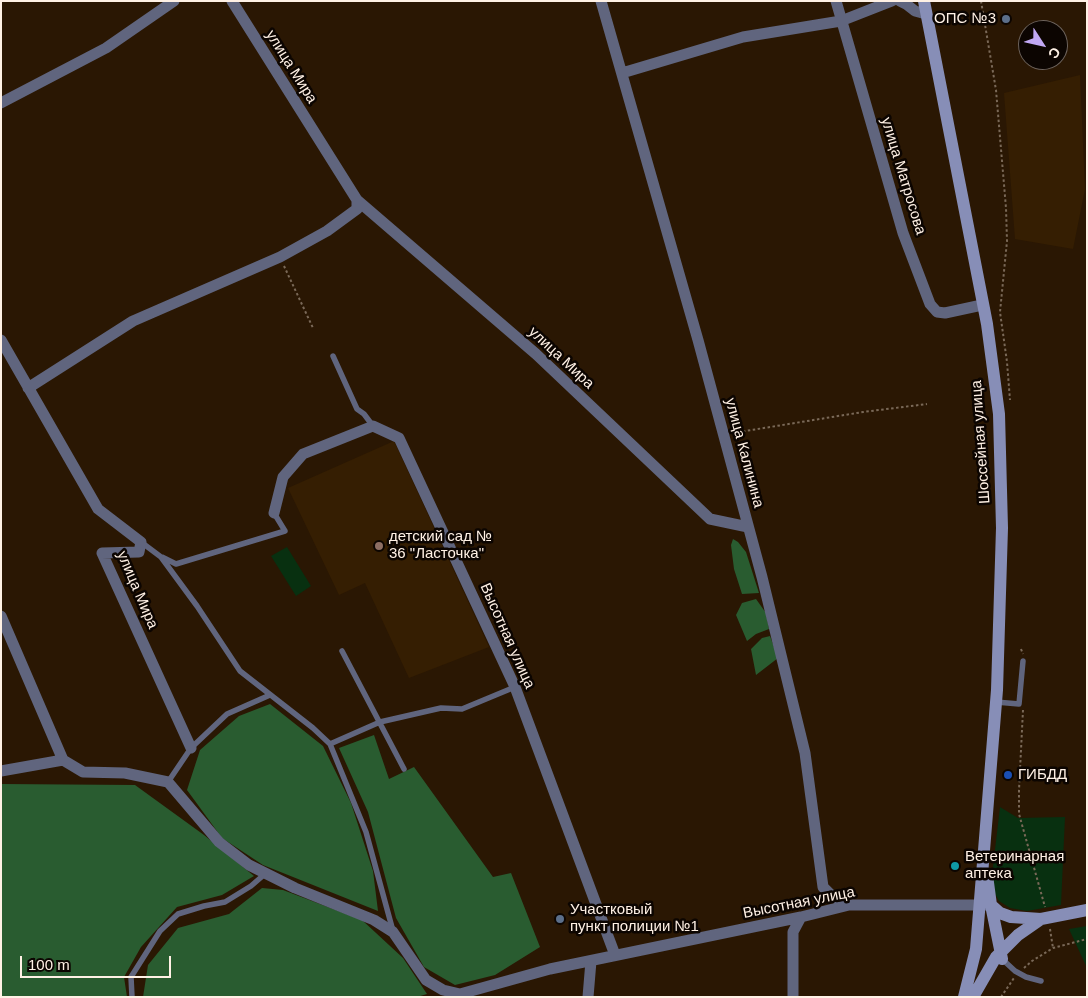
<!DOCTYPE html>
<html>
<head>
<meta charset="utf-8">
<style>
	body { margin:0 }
	#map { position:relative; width:1088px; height:998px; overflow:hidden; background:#2a1703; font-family:Arial,sans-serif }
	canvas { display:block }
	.frame { position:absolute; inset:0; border:2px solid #fff1e5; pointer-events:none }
	.north { position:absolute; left:1018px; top:20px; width:50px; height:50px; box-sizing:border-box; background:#0c0501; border:1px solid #6d635c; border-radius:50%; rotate:125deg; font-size:14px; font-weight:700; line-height:20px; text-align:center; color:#fff1e5 }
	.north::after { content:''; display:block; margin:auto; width:18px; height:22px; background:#c1a8f3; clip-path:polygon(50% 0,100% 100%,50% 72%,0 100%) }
	.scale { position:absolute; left:20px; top:956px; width:151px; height:22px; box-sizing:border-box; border:2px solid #fff1e5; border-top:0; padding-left:6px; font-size:15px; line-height:18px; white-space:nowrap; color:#fff1e5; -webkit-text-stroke:4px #0c0501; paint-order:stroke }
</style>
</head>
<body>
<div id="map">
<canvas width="1088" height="998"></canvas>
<div class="frame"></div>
<div class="north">С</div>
<div class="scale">100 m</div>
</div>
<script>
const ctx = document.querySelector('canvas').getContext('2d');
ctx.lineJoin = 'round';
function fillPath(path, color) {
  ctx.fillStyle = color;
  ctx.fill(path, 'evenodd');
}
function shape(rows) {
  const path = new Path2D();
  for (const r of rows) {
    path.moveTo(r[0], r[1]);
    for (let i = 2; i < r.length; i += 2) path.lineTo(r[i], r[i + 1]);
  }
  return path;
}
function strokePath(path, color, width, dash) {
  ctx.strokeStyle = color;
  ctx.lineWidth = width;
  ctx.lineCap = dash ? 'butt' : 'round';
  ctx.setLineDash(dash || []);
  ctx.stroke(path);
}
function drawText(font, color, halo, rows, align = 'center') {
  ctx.font = font + ' Arial,sans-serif';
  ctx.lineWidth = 5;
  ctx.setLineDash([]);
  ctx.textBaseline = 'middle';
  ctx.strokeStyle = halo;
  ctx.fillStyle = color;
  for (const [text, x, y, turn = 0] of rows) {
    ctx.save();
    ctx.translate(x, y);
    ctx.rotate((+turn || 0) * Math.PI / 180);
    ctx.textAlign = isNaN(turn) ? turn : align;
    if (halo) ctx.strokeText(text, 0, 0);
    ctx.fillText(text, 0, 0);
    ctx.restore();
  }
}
const built = shape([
	[1080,75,1085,189,1073,249,1015,239,1004,93],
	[394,441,489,647,409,678,365,583,339,595,288,488]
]);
const green = shape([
	[287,547,311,586,296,596,271,556],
	[1000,807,1018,818,1065,817,1061,905,1027,911,1010,908,999,901,993,890,992,875],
	[1087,926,1087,968,1069,929]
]);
const forest = shape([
	[733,539,738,542,746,552,759,593,742,594,734,569,731,545],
	[756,599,766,613,769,629,756,634,747,641,736,615,742,603],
	[770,636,778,658,756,675,751,649,762,638],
	[270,704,323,746,351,803,373,871,378,911,263,865,222,838,187,790,200,750,239,716],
	[374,735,389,779,414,767,493,877,511,873,540,947,495,975,455,985,424,967,396,918,368,812,339,748],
	[1,784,135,785,204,835,254,876,222,895,177,907,141,947,124,977,127,997,1,997],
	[262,888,283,890,362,920,403,958,427,994,417,997,143,997,148,965,178,928,229,914]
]);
const path = shape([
	[981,1,996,90,1006,208,1007,241,1000,312,1007,362,1010,400],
	[284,266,313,328],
	[733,433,863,412,927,404],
	[1021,649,1023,654],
	[1023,710,1019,790,1019,814,1045,907],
	[1050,929,1053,948],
	[1024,968,1032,961,1053,948,1087,939],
	[1001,997,1014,978]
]);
const lane = shape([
	[333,356,357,409,364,414,373,426],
	[141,542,161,557,197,606,240,671,313,728,330,744,366,832,393,931],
	[162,557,176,564,285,531,274,513],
	[342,651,404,769],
	[996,702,1019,704,1023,661],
	[330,744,380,722,441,708,462,709,515,687],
	[168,782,191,748,227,714,270,695],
	[1002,959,1015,971,1026,977,1041,981],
	[132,997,131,977,160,931,178,914,204,906,225,902,251,886,266,873]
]);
const street = shape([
	[232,1,357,200,536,354,710,519,748,527],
	[601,1,698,340,762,577,805,753,823,887,832,896,849,905],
	[836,1,903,233,930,304,937,312,945,313,982,305],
	[900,1,906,4,915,11,926,14],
	[622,73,743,37,841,21,892,1],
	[1,103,106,48,174,1],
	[1,340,98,509,141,542,139,552,102,553,191,748],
	[28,388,133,321,280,257,327,231,357,209,357,200],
	[274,513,283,477,303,454,373,426,399,438,515,687,615,955],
	[1,616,63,760],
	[1,771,63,760,83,772,125,773,168,782,219,842,249,865,295,888,374,920,393,932,426,980,443,990,460,994,550,969,801,917,849,905,987,905],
	[588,997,591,961],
	[793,997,793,932,801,917]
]);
const secondary = shape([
	[924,1,987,324,999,414,1002,528,997,690,976,949,964,997],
	[987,875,991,905,1002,959],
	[991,905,1000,913,1011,917,1041,919],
	[973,997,996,957,1018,935,1041,919,1087,910]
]);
const markers = [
	[1006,19,5,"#5c6f8a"],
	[379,546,5,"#8d6e63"],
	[1008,775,5,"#1a4fb4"],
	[955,866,5,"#0f9aa8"],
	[560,919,5,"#5c6f8a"]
];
const poiNames = [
	["ОПС №3",996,19,"right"],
	["детский сад №",389,537],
	["36 \"Ласточка\"",389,554],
	["ГИБДД",1018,775],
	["Ветеринарная",965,857],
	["аптека",965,874],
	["Участковый",570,910],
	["пункт полиции №1",570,927]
];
const streetNames = [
	["улица Мира",291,67,58],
	["улица Матросова",903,176,73],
	["улица Мира",561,358,43],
	["Шоссейная улица",981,442,-94],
	["улица Калинина",744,453,75],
	["улица Мира",137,590,67],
	["Высотная улица",507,636,66],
	["Высотная улица",799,903,-11]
];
fillPath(built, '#351e02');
fillPath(green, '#083010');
fillPath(forest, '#295c30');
strokePath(path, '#7a6958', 2, [2.5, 2.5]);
strokePath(lane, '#60657e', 5.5);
strokePath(street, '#60657e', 11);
strokePath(secondary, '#878eb7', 12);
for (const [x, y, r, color] of markers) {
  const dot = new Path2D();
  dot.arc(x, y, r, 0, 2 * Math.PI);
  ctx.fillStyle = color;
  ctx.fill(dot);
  strokePath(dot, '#0c0501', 2);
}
drawText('15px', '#fff1e5', '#0c0501', poiNames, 'left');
drawText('15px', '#fff1e5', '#0c0501', streetNames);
</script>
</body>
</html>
